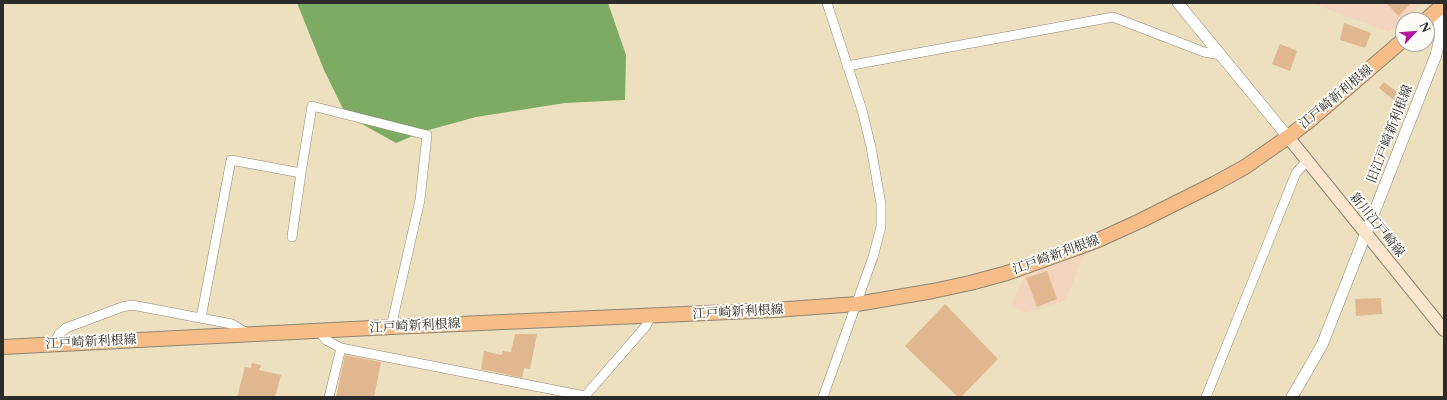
<!DOCTYPE html>
<html>
<head>
<meta charset="utf-8">
<style>
	body { margin:0 }
	#map { position:relative; width:1447px; height:400px; overflow:hidden; background:#ede0bf; font-family:"Libre Caslon Text",serif }
	canvas { display:block }
	.frame { position:absolute; inset:0; border:4px solid #2b2b2b; pointer-events:none }
	.north { position:absolute; left:1395px; top:12px; width:40px; height:40px; box-sizing:border-box; background:#fdfcf7; border:1px solid #a9a8a5; border-radius:50%; rotate:64deg; font-size:11px; font-weight:700; line-height:16px; text-align:center; color:#2b2b2b }
	.north::after { content:''; display:block; margin:auto; width:14px; height:18px; background:#b5179e; clip-path:polygon(50% 0,100% 100%,50% 72%,0 100%) }
</style>
</head>
<body>
<div id="map">
<canvas width="1447" height="400"></canvas>
<div class="frame"></div>
<div class="north">N</div>
</div>
<script>
const ctx = document.querySelector('canvas').getContext('2d');
ctx.lineJoin = 'round';
function fillPath(path, color) {
  ctx.fillStyle = color;
  ctx.fill(path, 'evenodd');
}
function shape(rows) {
  const path = new Path2D();
  for (const r of rows) {
    path.moveTo(r[0], r[1]);
    for (let i = 2; i < r.length; i += 2) path.lineTo(r[i], r[i + 1]);
  }
  return path;
}
function strokePath(path, color, width, dash) {
  ctx.strokeStyle = color;
  ctx.lineWidth = width;
  ctx.lineCap = dash ? 'butt' : 'round';
  ctx.setLineDash(dash || []);
  ctx.stroke(path);
}
function drawText(font, color, halo, rows, align = 'center') {
  ctx.font = font + ' "Libre Caslon Text","Noto Serif JP",serif';
  ctx.lineWidth = 4;
  ctx.setLineDash([]);
  ctx.textBaseline = 'middle';
  ctx.strokeStyle = halo;
  ctx.fillStyle = color;
  for (const [text, x, y, turn = 0] of rows) {
    ctx.save();
    ctx.translate(x, y);
    ctx.rotate((+turn || 0) * Math.PI / 180);
    ctx.textAlign = isNaN(turn) ? turn : align;
    if (halo) ctx.strokeText(text, 0, 0);
    ctx.fillText(text, 0, 0);
    ctx.restore();
  }
}
const built = shape([
	[1311,3,1423,3,1389,32],
	[1084,253,1066,300,1024,313,1011,305,1026,274]
]);
const forest = shape([
	[297,3,608,3,626,55,625,100,565,103,476,117,425,131,396,143,346,115,324,70]
]);
const building = shape([
	[1386,3,1411,3,1399,16],
	[1344,23,1371,33,1365,48,1340,40],
	[1280,44,1297,51,1290,71,1272,64],
	[1384,82,1401,95,1396,102,1379,88],
	[1047,271,1057,299,1037,307,1026,278],
	[1381,298,1382,314,1356,316,1355,299],
	[945,304,998,359,961,397,958,397,905,346],
	[515,334,537,334,530,369,524,368,522,378,481,369,484,351,501,355,503,351,511,352],
	[345,355,381,362,374,397,336,397],
	[252,363,261,365,259,370,281,375,275,397,237,397,245,367,251,368]
]);
const minor = shape([
	[847,66,1113,17,1204,52,1221,55],
	[292,237,301,173,312,106,427,135,420,200,391,327],
	[201,318,231,160,301,173],
	[319,331,326,340,341,348,329,397],
	[54,344,59,334,66,328,122,307,132,305,232,324,247,333],
	[341,348,585,396,646,326,651,316],
	[823,397,873,257,881,227,881,204,871,147,862,110,827,3],
	[1206,397,1296,173,1307,161]
]);
const tertiary = shape([
	[1178,3,1288,137],
	[1292,397,1322,345,1436,55,1440,38,1438,9]
]);
const secondary = shape([
	[1288,137,1444,330]
]);
const primary = shape([
	[1426,20,1444,4],
	[3,347,391,327,775,310,857,304,933,291,970,283,1007,273,1096,241,1140,221,1214,184,1245,167,1288,137,1309,121,1403,40]
]);
const streetNames = [
	["江戸崎新利根線",1336,97,-40],
	["旧江戸崎新利根線",1390,134,-69],
	["新川江戸崎線",1377,225,51],
	["江戸崎新利根線",1056,255,-20],
	["江戸崎新利根線",738,312,-3],
	["江戸崎新利根線",415,326,-3],
	["江戸崎新利根線",91,342,-3]
];
fillPath(built, '#f3d4be');
fillPath(forest, '#7dab64');
fillPath(building, '#e0b78e');
strokePath(minor, '#8c8675', 10);
strokePath(tertiary, '#8c8675', 12);
strokePath(secondary, '#8c8675', 14);
strokePath(primary, '#8c8675', 16);
strokePath(minor, '#fff', 9);
strokePath(tertiary, '#fff', 11);
strokePath(secondary, '#fce5cf', 12);
strokePath(primary, '#f7bd88', 14);
drawText('13px', '#2b2b2b', '#fdfcf7', streetNames);
</script>
</body>
</html>
